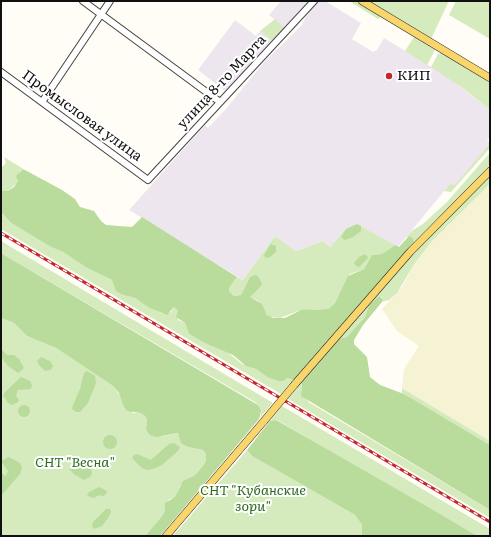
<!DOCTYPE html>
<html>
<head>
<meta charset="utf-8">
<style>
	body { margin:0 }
	#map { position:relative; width:491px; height:537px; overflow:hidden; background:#fffdf5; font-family:Literata,serif }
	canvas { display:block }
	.frame { position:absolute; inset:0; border:2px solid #111; pointer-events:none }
</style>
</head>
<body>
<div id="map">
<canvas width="491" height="537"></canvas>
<div class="frame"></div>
</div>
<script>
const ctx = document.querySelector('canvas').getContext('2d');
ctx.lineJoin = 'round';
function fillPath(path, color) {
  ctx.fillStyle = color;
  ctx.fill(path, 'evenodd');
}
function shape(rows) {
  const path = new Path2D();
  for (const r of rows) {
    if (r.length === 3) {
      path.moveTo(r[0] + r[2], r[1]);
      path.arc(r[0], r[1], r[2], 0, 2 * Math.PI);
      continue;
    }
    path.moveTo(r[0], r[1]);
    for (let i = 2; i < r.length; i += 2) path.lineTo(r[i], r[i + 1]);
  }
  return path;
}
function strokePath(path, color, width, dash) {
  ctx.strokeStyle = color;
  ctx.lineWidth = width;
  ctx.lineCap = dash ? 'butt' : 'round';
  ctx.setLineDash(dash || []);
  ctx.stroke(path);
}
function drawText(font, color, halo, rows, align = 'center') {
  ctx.font = font + ' Literata,serif';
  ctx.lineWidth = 4;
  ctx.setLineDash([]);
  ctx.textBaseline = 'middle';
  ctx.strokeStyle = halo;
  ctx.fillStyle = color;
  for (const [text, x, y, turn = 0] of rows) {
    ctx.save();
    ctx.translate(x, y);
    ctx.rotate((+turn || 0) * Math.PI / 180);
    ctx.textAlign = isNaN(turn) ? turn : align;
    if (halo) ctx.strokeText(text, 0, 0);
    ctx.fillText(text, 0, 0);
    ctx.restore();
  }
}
const industrial = shape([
	[281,1,309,1,285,28,269,15],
	[318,1,325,1,361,23,352,39,373,52,377,50,384,38,448,77,490,110,490,137,487,140,490,143,455,186,450,184,398,247,357,224,346,229,330,247,323,241,296,251,275,236,243,280,129,210,205,125,208,128,226,109,264,62,302,25,305,18],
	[235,20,256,36,260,31,272,41,225,91,198,70]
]);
const farmland = shape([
	[490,184,490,441,402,388,404,369,419,346,397,331,382,309,402,287,415,263,432,241]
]);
const green = shape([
	[349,1,356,1,380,16,380,18,378,19],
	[369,1,449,1,431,39],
	[456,1,490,1,490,39,449,15],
	[275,19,285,28,272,41,260,31],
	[414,37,435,50,427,65,405,51],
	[442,53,490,83,490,110,464,89,431,67,438,54],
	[490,143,489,149,451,192,444,191,450,184,455,185],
	[488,155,490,155,490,165,414,242,413,238,406,237,413,230,423,224,447,202],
	[4,157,25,170,20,171,17,183,8,191,1,191,1,168,6,163],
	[490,175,490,184,432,241,415,263,397,293,389,300,382,302,383,298,379,296,369,305,365,317,353,331,347,337,338,339,393,275],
	[1,212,11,223,51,247,63,252,87,268,112,280,123,295,135,298,163,314,171,312,174,307,178,311,178,320,185,323,189,334,196,338,226,351,242,364,256,369,267,377,287,378,293,380,281,394,1,229],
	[357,224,395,245,382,254,372,255,364,269,350,274,335,303,328,309,315,309,308,311,298,311,280,318,269,317,258,301,250,297,262,283,258,276,250,277,241,295,234,296,229,291,229,288,237,277,243,280,275,236,296,251,323,241,330,247,346,229],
	[1,241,273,403,259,419,261,415,258,405,255,402,1,253],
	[1,318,14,323,27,336,56,348,113,386,133,413,140,413,145,416,147,419,146,430,163,436,179,433,188,447,203,450,206,454,206,461,203,466,194,476,180,486,175,498,169,499,163,515,145,536,1,536],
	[302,382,301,394,310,403,490,510,490,518,288,399],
	[402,388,490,441,490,445,415,401,402,393],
	[282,406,490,529,490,536,472,536,277,420,270,421],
	[247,450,252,456,355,515,362,525,362,536,173,536]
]);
const forest = shape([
	[22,170,25,170,62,190,75,199,80,207,94,211,101,221,106,225,132,227,142,217,237,277,229,288,229,291,234,296,241,295,250,277,255,275,258,276,262,283,261,286,250,297,262,304,267,315,273,318,285,318,301,310,328,309,335,303,348,276,364,269,372,255,382,254,395,245,399,247,409,236,413,238,414,242,293,380,287,378,283,381,279,381,267,377,256,369,246,366,233,355,203,342,189,334,185,323,176,317,178,311,174,307,167,315,150,308,135,298,123,295,116,291,112,280,87,268,63,252,51,247,11,223,1,212,1,191,8,191,14,187,18,181,16,176],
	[357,224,361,226,361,231,353,237,345,240,341,237,346,229],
	[271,244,276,246,276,252,270,257,266,258,264,255],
	[1,253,258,405,261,411,259,419,160,536,145,536,163,515,165,510,165,503,175,497,183,481,194,476,203,466,206,461,206,454,203,450,188,447,181,443,178,433,156,437,150,435,146,430,147,419,145,416,140,413,127,411,124,407,119,393,113,386,56,348,27,336,14,323,1,318],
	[365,254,368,257,367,259,359,267,356,266,354,263,359,257],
	[379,296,383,299,382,302,363,325,354,340,354,344,367,357,370,377,380,385,404,394,490,445,490,510,301,396,302,382,338,339,347,337,365,317,369,305],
	[1,349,7,355,14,355,19,359,24,368,21,371,18,373,8,366,1,357],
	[41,357,50,361,53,366,51,370,45,371,39,365,37,361],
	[87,371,95,376,96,383,88,403,80,412,76,412,72,409,73,405,80,389,84,373],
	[21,377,30,381,32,385,31,389,18,390,16,396,19,400,17,403,12,405,8,403,3,395,5,392],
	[24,411,6],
	[276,420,433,510,477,536,362,536,362,525,355,515,252,456,247,450,270,421],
	[110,442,7],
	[174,443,180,447,178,451,162,465,153,469,147,470,142,468,132,458,134,455,137,454,151,460,169,444],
	[9,457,20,463,22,467,20,474,1,496,1,473,6,476,8,471,1,461],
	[74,465,91,468,92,473,90,477,84,480,75,475,69,469],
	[99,487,107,491,106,494,103,496,99,495,94,498,87,496,89,492],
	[106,509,110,509,111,512,108,518,102,526,94,529,92,526,93,522]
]);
const minor = shape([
	[83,1,220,102],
	[1,72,148,180,314,1],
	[42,102,110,1]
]);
const major = shape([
	[362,1,490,78],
	[295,384,410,252,490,171],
	[166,536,264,421]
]);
const rail = shape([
	[1,233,490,522]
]);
const majorBridge = shape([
	[264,421,295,384]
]);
const markers = [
	[389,76,4,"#c4262e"]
];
const poiNames = [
	["КИП",397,76]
];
const streetNames = [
	["улица 8-го Марта",222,82,-47],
	["Промысловая улица",82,116,36]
];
const parkNames = [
	["СНТ \"Весна\"",75,463],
	["СНТ \"Кубанские",253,491],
	["зори\"",253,507]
];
fillPath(industrial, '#eee6ef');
fillPath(farmland, '#f6f3d4');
fillPath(green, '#d5ebbd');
fillPath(forest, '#b9dc9c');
strokePath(minor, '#444', 8);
strokePath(major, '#222', 8);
strokePath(minor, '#fff', 6);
strokePath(major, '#f9d66b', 7);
strokePath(rail, '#c4262e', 3);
strokePath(rail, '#fff', 1.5, [4.5]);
strokePath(majorBridge, '#222', 8, []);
strokePath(majorBridge, '#f9d66b', 7);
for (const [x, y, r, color] of markers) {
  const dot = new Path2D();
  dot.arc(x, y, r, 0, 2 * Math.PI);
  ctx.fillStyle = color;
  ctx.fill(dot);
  strokePath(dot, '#fff', 1.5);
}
drawText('14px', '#111', '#fff', poiNames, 'left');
drawText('14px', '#111', '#fff', streetNames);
drawText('italic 14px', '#2f6b1f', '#fff', parkNames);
</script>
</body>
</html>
